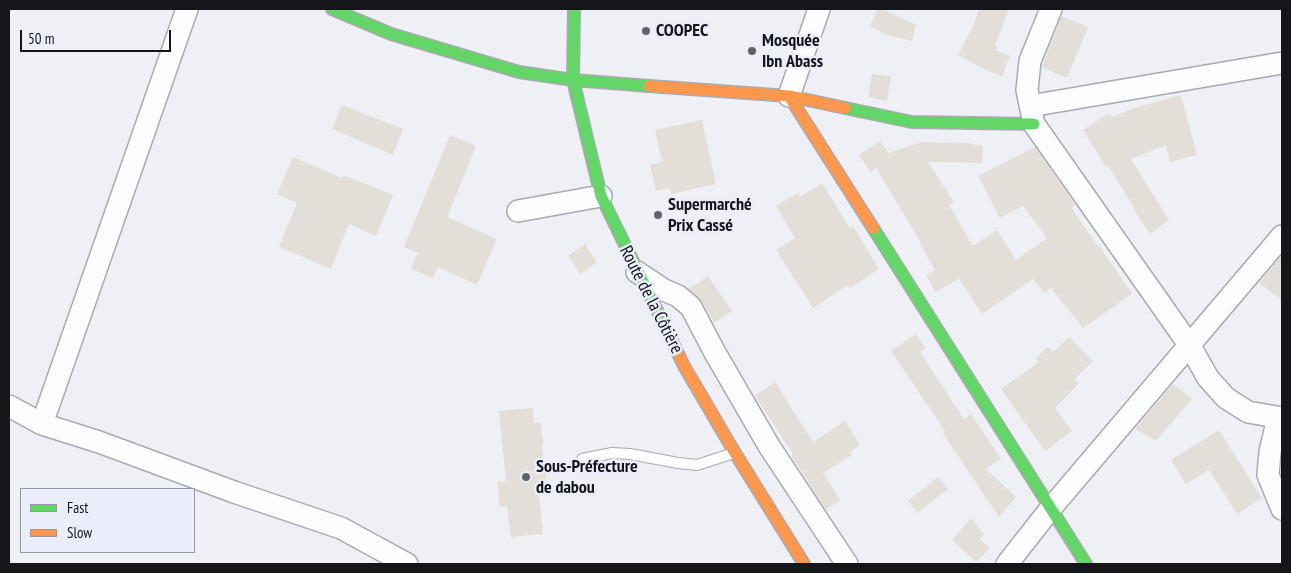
<!DOCTYPE html>
<html>
<head>
<meta charset="utf-8">
<style>
	body { margin:0 }
	#map { position:relative; width:1291px; height:573px; overflow:hidden; background:#eef0f6; font-family:"PT Sans Narrow",sans-serif }
	canvas { display:block }
	.frame { position:absolute; inset:0; border:10px solid #15161a; pointer-events:none }
	.legend { position:absolute; left:20px; top:488px; width:175px; height:65px; box-sizing:border-box; background:#ebeefa; border:1px solid #9598a0; margin:0; padding:6px 9px; list-style:none; font-size:15px; color:#15161a }
	.legend li { display:flex; align-items:center; gap:10px; height:25px }
	.legend b { width:25px; border:1px solid #9598a0 }
	.scale { position:absolute; left:20px; top:30px; width:151px; height:22px; box-sizing:border-box; border:2px solid #15161a; border-top:0; padding-left:6px; font-size:15px; line-height:18px; white-space:nowrap; color:#15161a; -webkit-text-stroke:4px #ebeefa; paint-order:stroke }
</style>
</head>
<body>
<div id="map">
<canvas width="1291" height="573"></canvas>
<div class="frame"></div>
<ul class="legend">
<li><b style="height:6px;background:#63d668"></b>Fast</li>
<li><b style="height:6px;background:#ff974d"></b>Slow</li>
</ul>
<div class="scale">50 m</div>
</div>
<script>
const ctx = document.querySelector('canvas').getContext('2d');
ctx.lineJoin = 'round';
function fillPath(path, color) {
  ctx.fillStyle = color;
  ctx.fill(path, 'evenodd');
}
function shape(rows) {
  const path = new Path2D();
  for (const r of rows) {
    path.moveTo(r[0], r[1]);
    for (let i = 2; i < r.length; i += 2) path.lineTo(r[i], r[i + 1]);
  }
  return path;
}
function strokePath(path, color, width, dash) {
  ctx.strokeStyle = color;
  ctx.lineWidth = width;
  ctx.lineCap = dash ? 'butt' : 'round';
  ctx.setLineDash(dash || []);
  ctx.stroke(path);
}
function drawText(font, color, halo, rows, align = 'center') {
  ctx.font = font + ' "PT Sans Narrow",sans-serif';
  ctx.lineWidth = 5;
  ctx.setLineDash([]);
  ctx.textBaseline = 'middle';
  ctx.strokeStyle = halo;
  ctx.fillStyle = color;
  for (const [text, x, y, turn = 0] of rows) {
    ctx.save();
    ctx.translate(x, y);
    ctx.rotate((+turn || 0) * Math.PI / 180);
    ctx.textAlign = isNaN(turn) ? turn : align;
    if (halo) ctx.strokeText(text, 0, 0);
    ctx.fillText(text, 0, 0);
    ctx.restore();
  }
}
const building = shape([
	[878,9,882,9,916,25,912,41,887,35,870,26],
	[979,9,1009,9,995,45,998,47,996,50,1010,56,1002,76,986,70,958,55,973,26],
	[1061,16,1088,27,1067,78,1042,67],
	[872,74,891,76,887,101,868,97],
	[1181,95,1197,155,1170,162,1166,145,1131,159,1169,220,1150,234,1134,210,1135,209,1108,166,1106,167,1083,130,1109,113,1112,117,1145,104,1145,105],
	[342,105,403,129,393,155,332,129],
	[702,120,716,184,671,194,670,188,656,191,650,165,662,162,655,130],
	[450,135,476,146,447,217,497,239,477,285,438,267,433,278,411,269,418,253,404,247],
	[880,141,889,153,921,142,967,143,983,146,982,163,928,162,954,202,949,205,973,246,997,230,1016,260,1047,238,1023,206,1000,218,978,176,1035,147,1075,205,1071,208,1098,246,1099,245,1132,294,1083,328,1051,288,1045,293,1033,279,982,314,959,279,935,292,926,275,935,270,920,244,921,243,876,168,871,172,859,155],
	[293,157,342,178,343,175,393,195,376,236,349,224,331,269,279,247,297,203,277,194],
	[822,183,850,228,853,226,879,269,850,288,848,285,813,308,776,250,795,238,776,206,798,193,800,197],
	[585,244,597,262,580,274,568,256],
	[1282,255,1282,300,1259,283],
	[708,276,732,311,714,323,702,301,689,289],
	[916,334,926,348,920,352,964,419,971,414,1001,459,986,469,1016,497,999,517,943,433,945,431,891,351],
	[1069,337,1093,361,1075,379,1079,383,1055,408,1072,431,1045,451,1001,389,1039,362,1036,358,1048,346,1053,352],
	[775,382,813,442,845,421,860,445,850,452,852,455,823,473,840,500,826,510,791,455,793,454,755,396],
	[1173,384,1192,399,1156,441,1135,429],
	[533,408,534,423,541,423,543,445,542,445,547,493,539,494,543,534,511,537,507,506,500,507,497,482,506,481,499,411],
	[1219,430,1262,498,1237,514,1209,470,1186,484,1171,460],
	[938,477,948,489,917,513,908,501],
	[971,518,984,534,980,539,990,548,976,562,952,540]
]);
const lane = shape([
	[582,459,612,453,630,454,678,463,697,465,734,453]
]);
const street = shape([
	[1051,9,1030,61,1027,90,1034,124,1190,346,1208,378,1226,398,1248,412,1282,418],
	[789,96,819,9],
	[1030,106,1282,63],
	[518,211,601,196],
	[637,272,664,290,678,296,691,307,714,351,769,446,847,564],
	[9,406,42,424,99,442,234,492,341,528,407,564],
	[1278,418,1270,452,1268,475,1282,509],
	[42,424,187,9],
	[1007,564,1051,508,1282,236]
]);
const fast = shape([
	[332,9,391,34,519,72,573,80,649,86],
	[574,9,573,80,601,196,670,337],
	[845,108,912,122,1034,124],
	[873,228,1086,564]
]);
const slow = shape([
	[649,86,789,96,845,108],
	[789,96,873,228],
	[670,337,684,366,735,453,804,564]
]);
const markers = [
	[646,31,5,"#616267"],
	[752,51,5,"#616267"],
	[658,215,5,"#616267"],
	[526,477,5,"#616267"]
];
const poiNames = [
	["COOPEC",656,31],
	["Mosquée",762,41],
	["Ibn Abass",762,62],
	["Supermarché",668,205],
	["Prix Cassé",668,226],
	["Sous-Préfecture",536,467],
	["de dabou",536,488]
];
const streetNames = [
	["Route de la Côtière",651,300,63]
];
fillPath(building, '#e4ded8');
strokePath(lane, '#a9aaaf', 12);
strokePath(street, '#a9aaaf', 24);
strokePath(fast, '#a9aaaf', 14);
strokePath(slow, '#a9aaaf', 14);
strokePath(lane, '#fcfdfe', 10);
strokePath(street, '#fcfdfe', 21);
strokePath(fast, '#63d668', 11);
strokePath(slow, '#ff974d', 11);
for (const [x, y, r, color] of markers) {
  const dot = new Path2D();
  dot.arc(x, y, r, 0, 2 * Math.PI);
  ctx.fillStyle = color;
  ctx.fill(dot);
  strokePath(dot, '#ebeefa', 2);
}
drawText('bold 18px', '#15161a', '#ebeefa', poiNames, 'left');
drawText('18px', '#15161a', '#ebeefa', streetNames);
</script>
</body>
</html>
